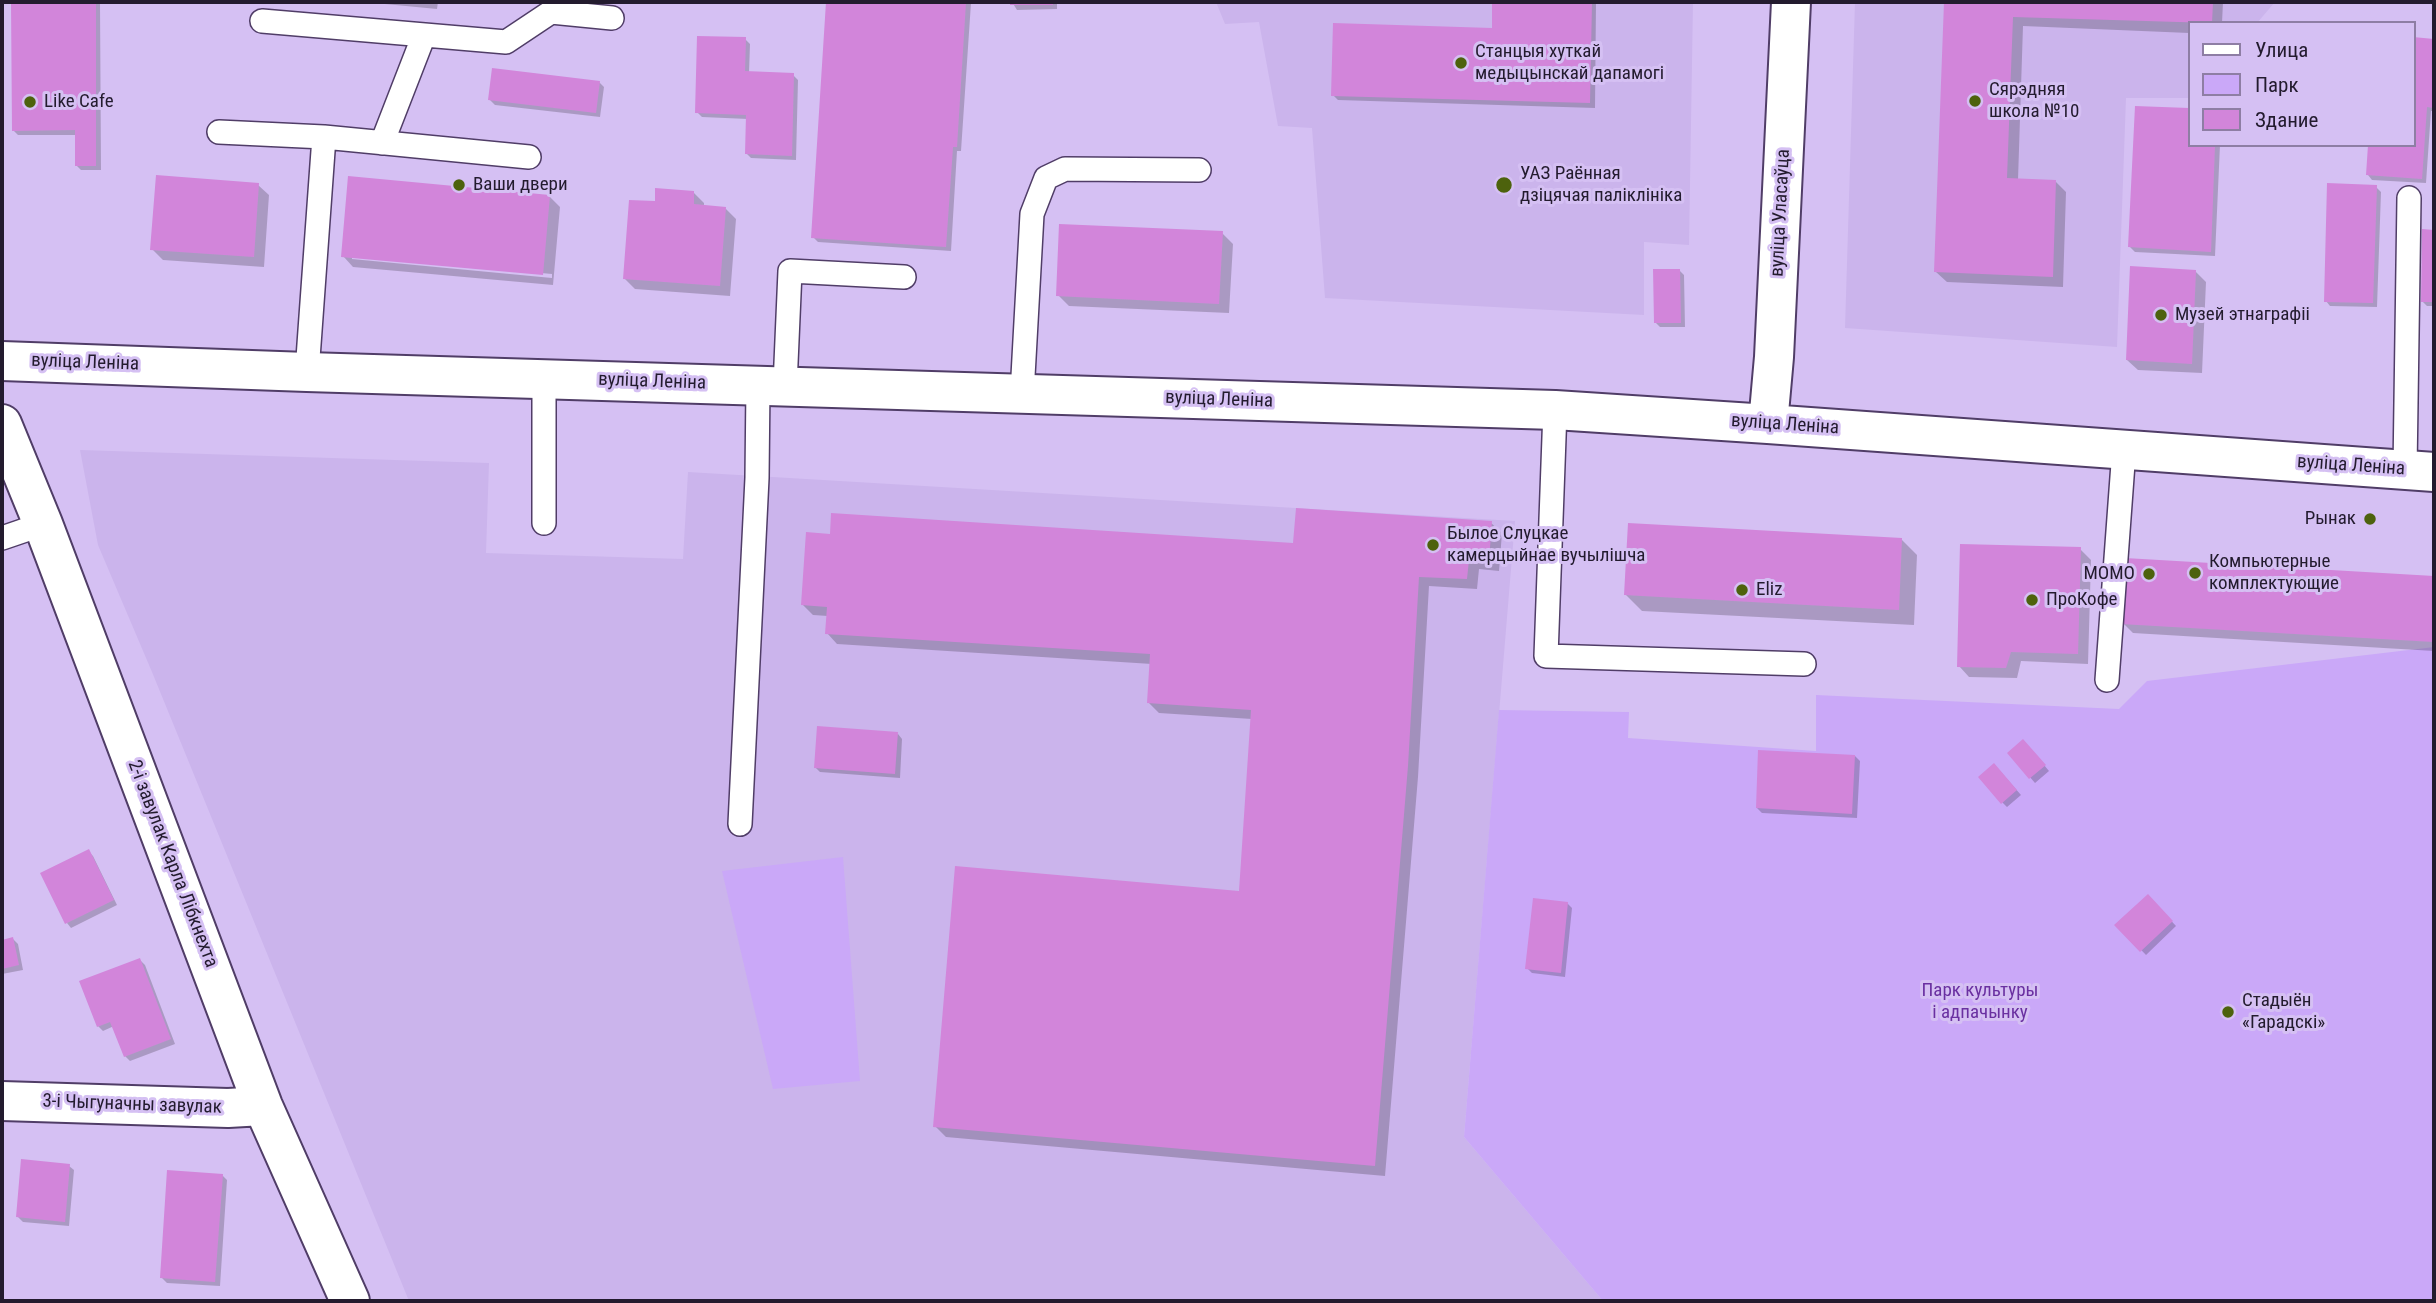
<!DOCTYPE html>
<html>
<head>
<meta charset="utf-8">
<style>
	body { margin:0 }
	#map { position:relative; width:2436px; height:1303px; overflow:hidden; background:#d5c0f3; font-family:"Roboto Condensed",sans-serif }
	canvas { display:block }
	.frame { position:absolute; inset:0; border:4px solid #231b2e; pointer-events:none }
	.legend { position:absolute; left:2188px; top:21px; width:228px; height:126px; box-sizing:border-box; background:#d5c0f3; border:2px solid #8e7ea4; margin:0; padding:9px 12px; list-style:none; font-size:21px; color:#231b2e }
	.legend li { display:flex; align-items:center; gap:14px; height:35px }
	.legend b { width:35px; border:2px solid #8e7ea4 }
</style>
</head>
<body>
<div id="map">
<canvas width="2436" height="1303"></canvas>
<div class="frame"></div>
<ul class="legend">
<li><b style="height:9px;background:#fff"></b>Улица</li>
<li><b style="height:19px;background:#caa8f8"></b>Парк</li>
<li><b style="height:19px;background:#d285da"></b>Здание</li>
</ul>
</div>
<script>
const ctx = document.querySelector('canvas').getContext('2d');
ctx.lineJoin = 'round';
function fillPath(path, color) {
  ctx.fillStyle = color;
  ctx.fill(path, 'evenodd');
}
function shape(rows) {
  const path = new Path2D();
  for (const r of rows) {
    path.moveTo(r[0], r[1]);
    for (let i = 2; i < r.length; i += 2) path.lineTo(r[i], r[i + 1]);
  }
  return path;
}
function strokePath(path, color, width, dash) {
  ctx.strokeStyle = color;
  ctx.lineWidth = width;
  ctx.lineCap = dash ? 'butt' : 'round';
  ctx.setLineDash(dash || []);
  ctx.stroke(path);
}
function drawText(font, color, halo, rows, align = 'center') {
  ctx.font = font + ' "Roboto Condensed",sans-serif';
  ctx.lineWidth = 6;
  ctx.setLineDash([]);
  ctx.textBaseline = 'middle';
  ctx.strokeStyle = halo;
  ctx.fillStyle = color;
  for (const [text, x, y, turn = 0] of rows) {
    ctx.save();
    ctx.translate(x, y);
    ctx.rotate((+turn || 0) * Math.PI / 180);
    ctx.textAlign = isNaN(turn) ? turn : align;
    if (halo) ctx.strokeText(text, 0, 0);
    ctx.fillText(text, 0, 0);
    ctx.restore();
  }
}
const built = shape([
	[1216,2,1693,2,1689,245,1644,242,1644,315,1325,298,1312,128,1278,126,1259,22,1225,24],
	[1855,2,2275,2,2257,23,2189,23,2189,98,2126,98,2117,347,1845,328],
	[80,450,489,463,486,553,683,559,688,472,1515,521,1464,1137,1603,1301,409,1301,152,672,98,545]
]);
const green = shape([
	[2434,647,2434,1301,1603,1301,1464,1137,1499,710,1629,712,1628,738,1816,751,1816,695,2119,709,2147,681],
	[843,857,860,1081,773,1089,722,871]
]);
const shadow = shape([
	[13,2,100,2,101,170,81,170,76,165,76,135,18,135,13,130],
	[364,2,438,2,437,9],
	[828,2,971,3,961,151,957,151,951,251,818,242,813,237],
	[1012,2,1057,2,1057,9,1017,10],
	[1494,2,1596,2,1595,108,1338,100,1333,95,1494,30],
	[1945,2,2223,2,2222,23,2189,23,2189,33,2023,26,2018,180,2056,182,2066,192,2063,287,1947,282,1936,272],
	[745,39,750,44,749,73,793,75,798,80,796,160,751,158,747,154,748,119,702,117,697,112],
	[2413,39,2434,40,2434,111,2431,111,2426,183,2372,180,2368,175,2413,145],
	[599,82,604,87,600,117,495,105,490,100],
	[2137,108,2189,110,2189,145,2220,145,2215,256,2135,252,2130,247],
	[258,185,269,195,264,267,163,260,152,249],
	[2376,187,2381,192,2377,307,2330,306,2326,301],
	[694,193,704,203,704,207,725,208,736,219,730,296,635,289,624,278,656,203],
	[550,197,560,207,553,285,353,267,343,256],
	[352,256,552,274,552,278,352,259],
	[2424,231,2434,231,2434,306,2427,306,2422,301],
	[1222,233,1233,244,1229,313,1069,306,1058,295],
	[1679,270,1684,275,1685,327,1660,327,1655,322],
	[2195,271,2206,282,2202,373,2138,370,2127,360],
	[1491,523,1502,533,1499,571,1479,569,1477,589,1429,586,1418,777,1385,1176,946,1137,935,1126,1241,893,1252,719,1159,713,1149,703,1152,664,837,644,827,633,828,616,813,615,803,605],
	[1901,539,1917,555,1914,625,1642,611,1626,595],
	[2080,549,2091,560,2088,664,2021,661,2017,678,1969,677,1959,666],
	[2126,560,2434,577,2434,651,2133,633,2123,623],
	[898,734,902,739,900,778,820,772,815,767],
	[2028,746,2049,771,2035,783,2009,753],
	[1855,756,1860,761,1857,818,1762,813,1757,808],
	[1999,770,2021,795,2007,807,2002,802],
	[88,851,93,856,117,905,71,928,67,923],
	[2148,896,2176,926,2146,955,2117,925],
	[1567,903,1572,908,1565,977,1532,973,1527,968],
	[13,939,18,944,23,970,2,974,2,942],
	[140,960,145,965,175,1044,130,1061,125,1056,114,1026,103,1031,98,1026],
	[69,1166,74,1170,69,1226,23,1222,18,1217],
	[222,1175,227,1180,220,1286,167,1283,162,1278]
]);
const building = shape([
	[11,2,96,2,96,166,75,166,75,130,12,131],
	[826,2,966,2,957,147,953,147,946,247,811,238],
	[1010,2,1053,2,1053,5,1010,5],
	[1492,2,1592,2,1590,103,1331,96,1333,23,1492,28],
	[1944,2,2213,2,2212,23,2013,17,2007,178,2056,180,2053,277,1934,272],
	[697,36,746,37,745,71,794,73,792,156,745,154,746,115,695,113],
	[2413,37,2434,39,2434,108,2427,107,2422,179,2366,175,2368,145,2413,145],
	[492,68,600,81,596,113,488,100],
	[2135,106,2189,108,2189,145,2215,145,2211,252,2128,247],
	[156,175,259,183,254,257,150,250],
	[348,176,550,195,543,275,341,257],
	[2327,183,2377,185,2373,303,2324,302],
	[655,188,694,191,694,204,726,207,720,286,623,279,629,200,655,201],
	[1059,224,1223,231,1219,304,1056,296],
	[2422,229,2434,230,2434,302,2421,302],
	[2130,266,2196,270,2192,364,2126,360],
	[1653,269,1680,269,1681,323,1654,323],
	[1296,508,1492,521,1489,561,1469,560,1467,579,1419,577,1408,766,1375,1166,933,1127,955,866,1239,891,1251,710,1147,703,1150,654,825,634,827,607,801,605,806,532,830,534,831,513,1293,543],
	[1628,523,1902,538,1899,610,1624,595],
	[1960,544,2081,547,2078,654,2011,652,2006,668,1957,667],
	[2125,558,2434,576,2434,642,2121,624],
	[817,726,898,732,895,774,814,768],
	[2023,739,2046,765,2029,779,2007,753],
	[1758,750,1855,755,1852,814,1756,808],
	[1994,763,2017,790,2001,804,1978,777],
	[89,849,114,900,65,924,40,873],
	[2148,894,2173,921,2140,952,2114,925],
	[1533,898,1568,902,1561,973,1525,969],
	[13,937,19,965,2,969,2,940],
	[140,958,171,1039,124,1057,110,1022,97,1027,79,981],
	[21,1159,70,1164,65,1222,16,1217],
	[167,1170,223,1174,215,1282,160,1278]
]);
const lane = shape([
	[262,21,506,42,551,12,612,18],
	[219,132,324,137,307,372],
	[324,137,529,157],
	[382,143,424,35],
	[785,386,790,271,904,277],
	[1022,394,1032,214,1046,178,1065,169,1199,170],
	[1555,410,1546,656,1804,664],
	[2405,470,2409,198],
	[544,523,544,379],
	[2,538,43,524],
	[2107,680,2124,450],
	[740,824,757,478,758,385]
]);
const street = shape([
	[2,424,43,524,263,1106,350,1301],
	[2,1101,228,1108,263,1106]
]);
const secondary = shape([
	[2,361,307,372,1555,410,1768,424,2434,472],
	[1768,424,1774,357,1791,2]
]);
const markers = [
	[1461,63,7,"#4d620d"],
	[1975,101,7,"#4d620d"],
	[30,102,7,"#4d620d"],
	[459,185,7,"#4d620d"],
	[1504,185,9,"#4d620d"],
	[2161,315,7,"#4d620d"],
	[2370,519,7,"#4d620d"],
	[1433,545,7,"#4d620d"],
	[2195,573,7,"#4d620d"],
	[2149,574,7,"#4d620d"],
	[1742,590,7,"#4d620d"],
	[2032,600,7,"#4d620d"],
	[2228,1012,7,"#4d620d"]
];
const poiNames = [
	["Станцыя хуткай",1475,52],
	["медыцынскай дапамогі",1475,74],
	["Сярэдняя",1989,90],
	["школа №10",1989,112],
	["Like Cafe",44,102],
	["УАЗ Раённая",1520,174],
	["дзіцячая паліклініка",1520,196],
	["Ваши двери",473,185],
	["Музей этнаграфіі",2175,315],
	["Рынак",2356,519,"right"],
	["Былое Слуцкае",1447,534],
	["камерцыйнае вучылішча",1447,556],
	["Компьютерные",2209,562],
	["комплектующие",2209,584],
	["МОМО",2135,574,"right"],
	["Eliz",1756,590],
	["ПроКофе",2046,600],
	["Стадыён",2242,1001],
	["«Гарадскі»",2242,1023]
];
const streetNames = [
	["вуліца Уласаўца",1781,213,-87],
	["вуліца Леніна",85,363,2],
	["вуліца Леніна",652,382,2],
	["вуліца Леніна",1219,400,2],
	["вуліца Леніна",1785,425,4],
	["вуліца Леніна",2351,466,4],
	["2-і завулак Карла Лібкнехта",172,864,69],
	["3-і Чыгуначны завулак",132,1105,2]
];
const parkNames = [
	["Парк культуры",1980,991],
	["і адпачынку",1980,1013]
];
fillPath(built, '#cbb4ec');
fillPath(green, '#caa8f8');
fillPath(shadow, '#0003');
fillPath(building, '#d285da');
strokePath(lane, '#503d67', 26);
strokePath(street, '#503d67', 42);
strokePath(secondary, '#503d67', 42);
strokePath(lane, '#fff', 23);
strokePath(street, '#fff', 38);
strokePath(secondary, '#fff', 38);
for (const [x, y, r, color] of markers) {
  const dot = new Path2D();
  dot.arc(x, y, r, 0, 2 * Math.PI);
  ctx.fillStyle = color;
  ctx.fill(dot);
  strokePath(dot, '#d5c0f3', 2.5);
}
drawText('19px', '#231b2e', '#d5c0f3', poiNames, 'left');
drawText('19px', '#231b2e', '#d5c0f3', streetNames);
drawText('19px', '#6a30a1', '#d5c0f3', parkNames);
</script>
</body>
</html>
